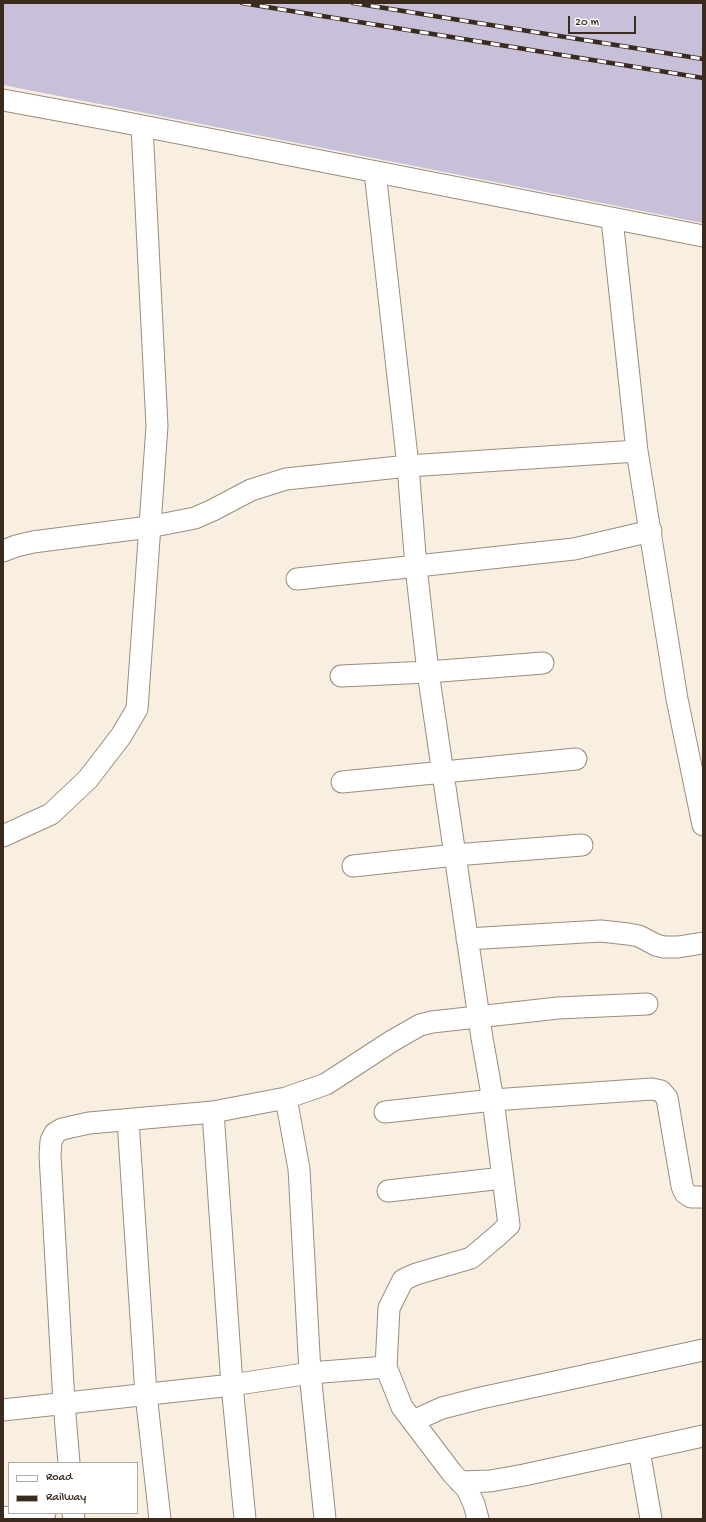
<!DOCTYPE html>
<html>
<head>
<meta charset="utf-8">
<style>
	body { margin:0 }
	#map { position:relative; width:706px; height:1522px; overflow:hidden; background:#f9efe0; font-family:"Gochi Hand",sans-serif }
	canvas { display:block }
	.frame { position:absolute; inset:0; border:4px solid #3b2a1e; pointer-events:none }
	.legend { position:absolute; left:8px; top:1462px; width:130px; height:52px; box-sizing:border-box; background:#fff; border:1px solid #b1aaa5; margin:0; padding:5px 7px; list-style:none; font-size:12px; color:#3b2a1e }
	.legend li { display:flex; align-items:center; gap:8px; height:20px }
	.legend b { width:20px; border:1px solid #b1aaa5 }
	.scale { position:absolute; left:568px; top:16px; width:68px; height:18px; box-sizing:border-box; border:2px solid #3b2a1e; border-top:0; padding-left:5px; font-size:12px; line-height:14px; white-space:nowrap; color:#3b2a1e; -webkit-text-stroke:3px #fff; paint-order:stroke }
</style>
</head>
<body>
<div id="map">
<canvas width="706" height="1522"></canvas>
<div class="frame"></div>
<ul class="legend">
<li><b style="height:5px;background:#fff"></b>Road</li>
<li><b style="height:5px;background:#3b2a1e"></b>Railway</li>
</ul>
<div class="scale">20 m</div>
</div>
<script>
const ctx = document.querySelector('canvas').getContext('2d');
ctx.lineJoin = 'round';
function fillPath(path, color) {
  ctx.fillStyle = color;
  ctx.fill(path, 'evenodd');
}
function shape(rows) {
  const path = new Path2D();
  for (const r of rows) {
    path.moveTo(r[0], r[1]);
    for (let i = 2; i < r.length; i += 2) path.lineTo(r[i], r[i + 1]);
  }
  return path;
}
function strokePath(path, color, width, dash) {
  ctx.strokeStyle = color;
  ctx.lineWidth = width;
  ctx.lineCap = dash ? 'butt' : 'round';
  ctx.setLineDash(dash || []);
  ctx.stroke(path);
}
const industrial = shape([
	[3,3,703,3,703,223,3,85]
]);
const street = shape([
	[3,100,117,121,703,236],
	[375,172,408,466,416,567,428,672,482,1038,493,1100,509,1225,496,1237,471,1258,416,1274,403,1280,389,1308,386,1367,402,1407,452,1473,467,1489,474,1504,478,1519],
	[612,219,637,451,677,699,703,825],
	[3,551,16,546,33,542,149,527,195,518,213,510,251,490,286,479,408,466,637,451],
	[297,579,574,549,651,531],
	[341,676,428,672,543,663],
	[342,782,576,759],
	[3,836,51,814,88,779,121,736,137,709,157,426,142,126],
	[353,866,455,855,582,845],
	[467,939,601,931,628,934,639,936,656,945,664,947,678,947,703,943],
	[286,1098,299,1169,310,1373,325,1519],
	[213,1112,232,1385,245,1519],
	[385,1112,493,1100,652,1089,661,1091,667,1098,682,1186,685,1193,691,1197,703,1197],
	[128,1120,146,1394,160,1519],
	[388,1191,503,1178],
	[3,1410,232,1385,310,1373,386,1367],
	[413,1421,442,1408,481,1398,703,1350],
	[639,1450,651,1519],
	[69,1463,64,1403,50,1155,51,1141,55,1133,62,1129,89,1123,213,1112,286,1098,326,1084,392,1041,420,1025,432,1022,558,1008,647,1004],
	[460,1482,490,1481,524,1475,703,1436],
	[73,1513,74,1519],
	[3,1518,45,1513]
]);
const rail = shape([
	[242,3,703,78],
	[353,3,703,59]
]);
fillPath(industrial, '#c8bfd8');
strokePath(street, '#9a8c7f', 23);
strokePath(street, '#fff', 21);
strokePath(rail, '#3b2a1e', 4.5);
strokePath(rail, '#fff', 3, [9]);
</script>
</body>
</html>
